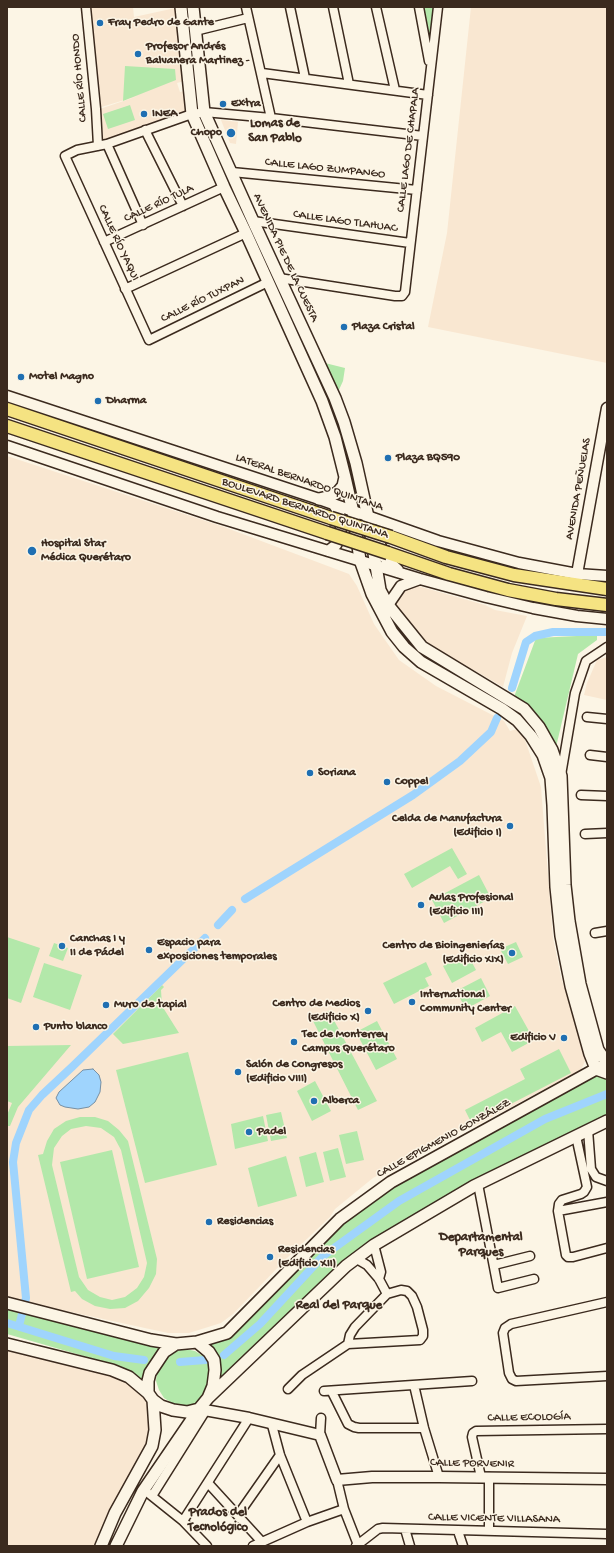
<!DOCTYPE html>
<html>
<head>
<meta charset="utf-8">
<style>
	body { margin:0 }
	#map { position:relative; width:614px; height:1553px; overflow:hidden; background:#fcf5e5; font-family:"Gochi Hand",sans-serif }
	canvas { display:block }
	.frame { position:absolute; inset:0; border:8px solid #3b2a1e; pointer-events:none }
</style>
</head>
<body>
<div id="map">
<canvas width="614" height="1553"></canvas>
<div class="frame"></div>
</div>
<script>
const ctx = document.querySelector('canvas').getContext('2d');
ctx.lineJoin = 'round';
function fillPath(path, color) {
  ctx.fillStyle = color;
  ctx.fill(path, 'evenodd');
}
function shape(rows) {
  const path = new Path2D();
  for (const r of rows) {
    path.moveTo(r[0], r[1]);
    for (let i = 2; i < r.length; i += 2) path.lineTo(r[i], r[i + 1]);
  }
  return path;
}
function strokePath(path, color, width, dash) {
  ctx.strokeStyle = color;
  ctx.lineWidth = width;
  ctx.lineCap = dash ? 'butt' : 'round';
  ctx.setLineDash(dash || []);
  ctx.stroke(path);
}
function drawText(font, color, halo, rows, align = 'center') {
  ctx.font = font + ' "Gochi Hand",sans-serif';
  ctx.lineWidth = 3;
  ctx.setLineDash([]);
  ctx.textBaseline = 'middle';
  ctx.strokeStyle = halo;
  ctx.fillStyle = color;
  for (const [text, x, y, turn = 0] of rows) {
    ctx.save();
    ctx.translate(x, y);
    ctx.rotate((+turn || 0) * Math.PI / 180);
    ctx.textAlign = isNaN(turn) ? turn : align;
    if (halo) ctx.strokeText(text, 0, 0);
    ctx.fillText(text, 0, 0);
    ctx.restore();
  }
}
const built = shape([
	[86,7,133,7,134,17,180,7,188,80,177,83,180,92,189,90,191,114,99,146,97,110,138,96,98,108],
	[471,7,607,7,607,363,428,327,447,233],
	[221,120,238,122,236,144,230,143],
	[7,456,224,527,349,574,357,586,374,624,399,660,436,686,504,721,510,731,521,728,541,787,553,938,561,977,586,1059,581,1070,473,1127,468,1127,373,1178,335,1209,330,1217,287,1258,233,1314,221,1323,189,1333,168,1333,29,1303,7,1296],
	[418,586,485,605,495,610,527,616,512,653,503,687,479,673,422,644,393,603,401,591],
	[607,657,607,700,584,695,587,683,597,660],
	[7,1344,112,1370,148,1393,155,1430,101,1546,7,1546]
]);
const green = shape([
	[421,7,436,7,431,58],
	[125,66,175,69,176,80,123,101],
	[130,105,135,120,108,129,103,114],
	[325,363,345,368,343,381,338,392],
	[597,635,597,640,578,654,556,747,514,697,536,638],
	[452,848,467,874,458,879,450,866,412,888,404,874],
	[479,875,491,898,444,923,432,900],
	[7,937,40,948,21,1003,7,998],
	[516,942,523,957,508,964,500,949],
	[54,943,68,948,63,961,49,956],
	[467,953,476,970,452,983,443,966],
	[426,962,432,975,425,978,429,986,394,1004,383,983],
	[44,963,82,975,70,1010,33,997],
	[481,978,490,996,466,1009,456,991],
	[162,985,164,987,161,990,162,1006,179,1033,123,1044,113,1034],
	[515,1006,534,1040,512,1052,501,1032,482,1042,475,1028],
	[329,1011,377,1101,358,1110,312,1019],
	[377,1021,397,1059,376,1070,356,1032],
	[71,1045,18,1107,10,1126,7,1126,7,1115,12,1103,7,1101,7,1046],
	[559,1049,571,1073,472,1124,465,1110,525,1079,520,1069],
	[188,1052,217,1165,145,1183,116,1070],
	[598,1074,607,1076,607,1117,363,1247,216,1386,204,1343,228,1335,342,1222,419,1171],
	[315,1081,331,1111,312,1121,297,1091],
	[281,1112,287,1138,271,1141,266,1115],
	[263,1116,268,1141,235,1149,231,1124],
	[80,1117,95,1117,108,1121,119,1130,128,1141,157,1259,156,1274,149,1288,138,1301,125,1308,110,1309,95,1306,82,1299,75,1291,71,1292,38,1155,43,1154,47,1141,54,1129,66,1121],
	[86,1126,101,1128,114,1137,121,1150,147,1263,144,1277,137,1288,125,1297,112,1300,100,1297,88,1290,79,1277,52,1165,54,1148,62,1136,71,1129],
	[357,1131,364,1160,346,1164,339,1135],
	[338,1148,346,1177,330,1181,323,1152],
	[112,1150,139,1267,87,1279,60,1162],
	[316,1152,324,1182,306,1187,299,1157],
	[286,1156,297,1196,258,1207,248,1168],
	[7,1303,169,1347,145,1381,122,1367,7,1334],
	[185,1349,195,1351,203,1356,209,1364,210,1390,198,1403,189,1406,180,1406,172,1403,164,1398,159,1390,156,1381,157,1371,167,1355,176,1351]
]);
const water = shape([
	[93,1069,99,1075,101,1082,100,1092,95,1102,89,1107,78,1109,65,1107,60,1105,56,1098,59,1092,83,1070,93,1069]
]);
const canal = shape([
	[512,688,526,642,535,636,553,632,607,632],
	[245,899,413,795,460,761,491,732,497,718],
	[218,925,232,910],
	[7,1323,114,1356,144,1360],
	[19,1326,26,1298,13,1162,16,1143,29,1110,42,1095,73,1066,205,938],
	[224,1355,260,1324,323,1256,399,1201,545,1119,607,1094],
	[180,1362,205,1360]
]);
const minor = shape([
	[86,7,96,109,98,146],
	[246,7,271,118],
	[290,7,305,78],
	[333,7,349,84],
	[376,7,395,90],
	[419,7,429,61],
	[195,31,248,18],
	[262,73,428,95],
	[145,130,183,206],
	[107,144,143,225],
	[232,172,417,190],
	[253,221,410,243],
	[104,242,224,187],
	[279,278,395,296,402,296,405,292,438,7],
	[268,282,149,340,65,156,77,150,107,144,189,115,204,112,271,118,423,136],
	[125,289,246,233],
	[587,717,607,719],
	[590,755,607,757],
	[561,775,575,693,586,661,607,647],
	[581,795,607,796],
	[585,834,607,833],
	[595,933,607,931],
	[588,1130,591,1169,596,1177,607,1181],
	[576,1136,587,1187,584,1192,581,1194,562,1200,559,1204,558,1211,566,1255,568,1257,573,1257,607,1248],
	[478,1184,498,1288,534,1279],
	[558,1211,607,1202],
	[374,1245,381,1272,379,1279],
	[355,1258,367,1265,379,1279,387,1294],
	[494,1265,530,1256],
	[607,1302,511,1324,505,1328,503,1333,509,1373,512,1379,516,1381,607,1376],
	[414,1385,424,1428,439,1477],
	[288,1389,302,1375,348,1344,350,1335,355,1327,387,1294,401,1290,407,1291,412,1296,417,1307,423,1330,423,1336,420,1340,348,1344],
	[324,1391,472,1381],
	[332,1392,348,1424,354,1427,359,1428,424,1428],
	[272,1425,280,1455,307,1522],
	[320,1435,321,1418],
	[481,1477,472,1437,473,1433,476,1431,607,1429],
	[489,1477,489,1531],
	[337,1480,344,1509,358,1545],
	[208,1483,261,1541],
	[148,1493,183,1521,207,1546],
	[152,1496,206,1410],
	[238,1515,280,1455],
	[183,1521,249,1418],
	[405,1529,410,1546],
	[458,1531,463,1546],
	[253,1546,307,1522,344,1509],
	[356,1546,378,1529,383,1528,607,1534]
]);
const tertiary = shape([
	[7,396,319,499,438,541,519,563,577,574,607,576],
	[7,446,217,517,420,579,486,597,533,608,577,616,607,619],
	[382,527,380,534,380,544,384,557,398,570],
	[328,551,336,545,339,540,341,528,339,512,334,505],
	[577,574,607,408],
	[388,605,401,586,420,579],
	[199,1409,249,1418,320,1435,337,1480,372,1477,439,1477,607,1479]
]);
const secondary = shape([
	[181,7,192,114,224,187,246,233,322,401,335,437,345,477,353,512,360,560,372,594,392,632,404,647,421,662,502,709,517,720,531,736,543,755,551,778,553,805,556,887,561,936,571,986,590,1054,596,1069,607,1073],
	[193,7,204,112,253,221,335,398,344,422,356,463,368,517,380,590,388,605,422,647,524,709,539,727,552,750,561,776,565,885,569,921,580,984,598,1050,607,1063],
	[319,499,331,496,338,492,343,486,345,477],
	[7,1303,151,1340,176,1344],
	[7,1344,112,1370,129,1377,148,1393],
	[208,1398,346,1266,374,1245,474,1186,607,1121],
	[199,1409,187,1412,173,1410,161,1406,153,1400,148,1393,148,1381,150,1373,164,1352,176,1344,197,1342,227,1333,340,1219,391,1182,596,1069,602,1067],
	[101,1546,115,1513,152,1446,155,1430,153,1400],
	[116,1546,143,1491,199,1409,208,1398,213,1386,215,1370,214,1360,209,1352,197,1342]
]);
const primary = shape([
	[7,409,331,518],
	[7,426,327,533],
	[391,537,446,557,514,575,607,589],
	[388,553,449,574,508,590,556,599,607,605]
]);
const primaryBridge = shape([
	[331,518,391,537],
	[327,533,388,553]
]);
const markers = [
	[100,23,4,"#1f6fb2"],
	[138,54,4,"#1f6fb2"],
	[223,104,4,"#1f6fb2"],
	[144,114,4,"#1f6fb2"],
	[231,133,5,"#1f6fb2"],
	[344,327,4,"#1f6fb2"],
	[21,377,4,"#1f6fb2"],
	[98,401,4,"#1f6fb2"],
	[388,458,4,"#1f6fb2"],
	[32,551,5,"#1f6fb2"],
	[310,773,4,"#1f6fb2"],
	[387,782,4,"#1f6fb2"],
	[510,826,4,"#1f6fb2"],
	[421,905,4,"#1f6fb2"],
	[62,946,4,"#1f6fb2"],
	[149,950,4,"#1f6fb2"],
	[512,953,4,"#1f6fb2"],
	[412,1002,4,"#1f6fb2"],
	[106,1005,4,"#1f6fb2"],
	[368,1011,4,"#1f6fb2"],
	[36,1027,4,"#1f6fb2"],
	[564,1038,4,"#1f6fb2"],
	[294,1042,4,"#1f6fb2"],
	[238,1072,4,"#1f6fb2"],
	[314,1101,4,"#1f6fb2"],
	[249,1132,4,"#1f6fb2"],
	[209,1222,4,"#1f6fb2"],
	[270,1257,4,"#1f6fb2"]
];
const poiNames = [
	["Fray Pedro de Gante",108,23],
	["Profesor Andrés",146,47],
	["Balvanera Martinez -",146,61],
	["Extra",231,104],
	["INEA",152,114],
	["Chopo",222,133,"right"],
	["Plaza Cristal",352,327],
	["Motel Magno",29,377],
	["Dharma",106,401],
	["Plaza BQ590",396,458],
	["Hospital Star",41,544],
	["Médica Querétaro",41,558],
	["Soriana",318,773],
	["Coppel",395,782],
	["Celda de Manufactura",502,819,"right"],
	["(Edificio I)",502,833,"right"],
	["Aulas Profesional",429,898],
	["(Edificio III)",429,912],
	["Canchas I y",70,939],
	["II de Pádel",70,953],
	["Espacio para",157,943],
	["exposiciones temporales",157,957],
	["Centro de Bioingenierías",504,946,"right"],
	["(Edificio XIX)",504,960,"right"],
	["International",420,995],
	["Community Center",420,1009],
	["Centro de Medios",360,1004,"right"],
	["(Edificio X)",360,1018,"right"],
	["Muro de tapial",114,1005],
	["Punto blanco",44,1027],
	["Tec de Monterrey",302,1035],
	["Campus Querétaro",302,1049],
	["Edificio V",556,1038,"right"],
	["Salón de Congresos",246,1065],
	["(Edificio VIII)",246,1079],
	["Alberca",322,1101],
	["Padel",257,1132],
	["Residencias",217,1222],
	["Residencias",278,1250],
	["(Edificio XII)",278,1264]
];
const streetNames = [
	["CALLE RÍO HONDO",80,78,-95],
	["CALLE LAGO DE CHAPALA",409,150,-83],
	["CALLE LAGO ZUMPANGO",325,169,6],
	["CALLE RÍO TULA",159,204,-25],
	["CALLE LAGO TLAHUAC",345,222,8],
	["CALLE RÍO YAQUI",118,243,65],
	["AVENIDA PIE DE LA CUESTA",285,258,65],
	["CALLE RÍO TUXPAN",203,300,-26],
	["LATERAL BERNARDO QUINTANA",309,483,19],
	["AVENIDA PEÑUELAS",579,489,-80],
	["BOULEVARD BERNARDO QUINTANA",305,509,18],
	["CALLE EPIGMENIO GONZÁLEZ",444,1139,-29],
	["CALLE ECOLOGÍA",529,1418,-1],
	["CALLE PORVENIR",472,1464,1],
	["CALLE VICENTE VILLASANA",494,1519,1]
];
const neighbourhoodNames = [
	["Lomas de",275,124],
	["San Pablo",275,139],
	["Departamental",481,1238],
	["Parques",481,1253],
	["Real del Parque",339,1306],
	["Prados del",218,1513],
	["Tecnológico",218,1528]
];
fillPath(built, '#f9e7d1');
fillPath(green, '#b3e8aa');
fillPath(water, '#9fd4fd');
strokePath(water, '#7790a4', 1);
strokePath(canal, '#9fd4fd', 8);
strokePath(minor, '#3b2a1e', 11);
strokePath(tertiary, '#3b2a1e', 13);
strokePath(secondary, '#3b2a1e', 14);
strokePath(primary, '#3b2a1e', 15);
strokePath(minor, '#fcf5e5', 8);
strokePath(tertiary, '#fcf5e5', 10);
strokePath(secondary, '#fcf5e5', 11);
strokePath(primary, '#f5e382', 12);
strokePath(primaryBridge, '#3b2a1e', 15, []);
strokePath(primaryBridge, '#f5e382', 12);
for (const [x, y, r, color] of markers) {
  const dot = new Path2D();
  dot.arc(x, y, r, 0, 2 * Math.PI);
  ctx.fillStyle = color;
  ctx.fill(dot);
  strokePath(dot, '#fcf5e5', 1.5);
}
drawText('bold 12px', '#3b2a1e', '#fcf5e5', poiNames, 'left');
drawText('12px', '#3b2a1e', '#fcf5e5', streetNames);
drawText('bold 13px', '#3b2a1e', '#fcf5e5', neighbourhoodNames);
</script>
</body>
</html>
